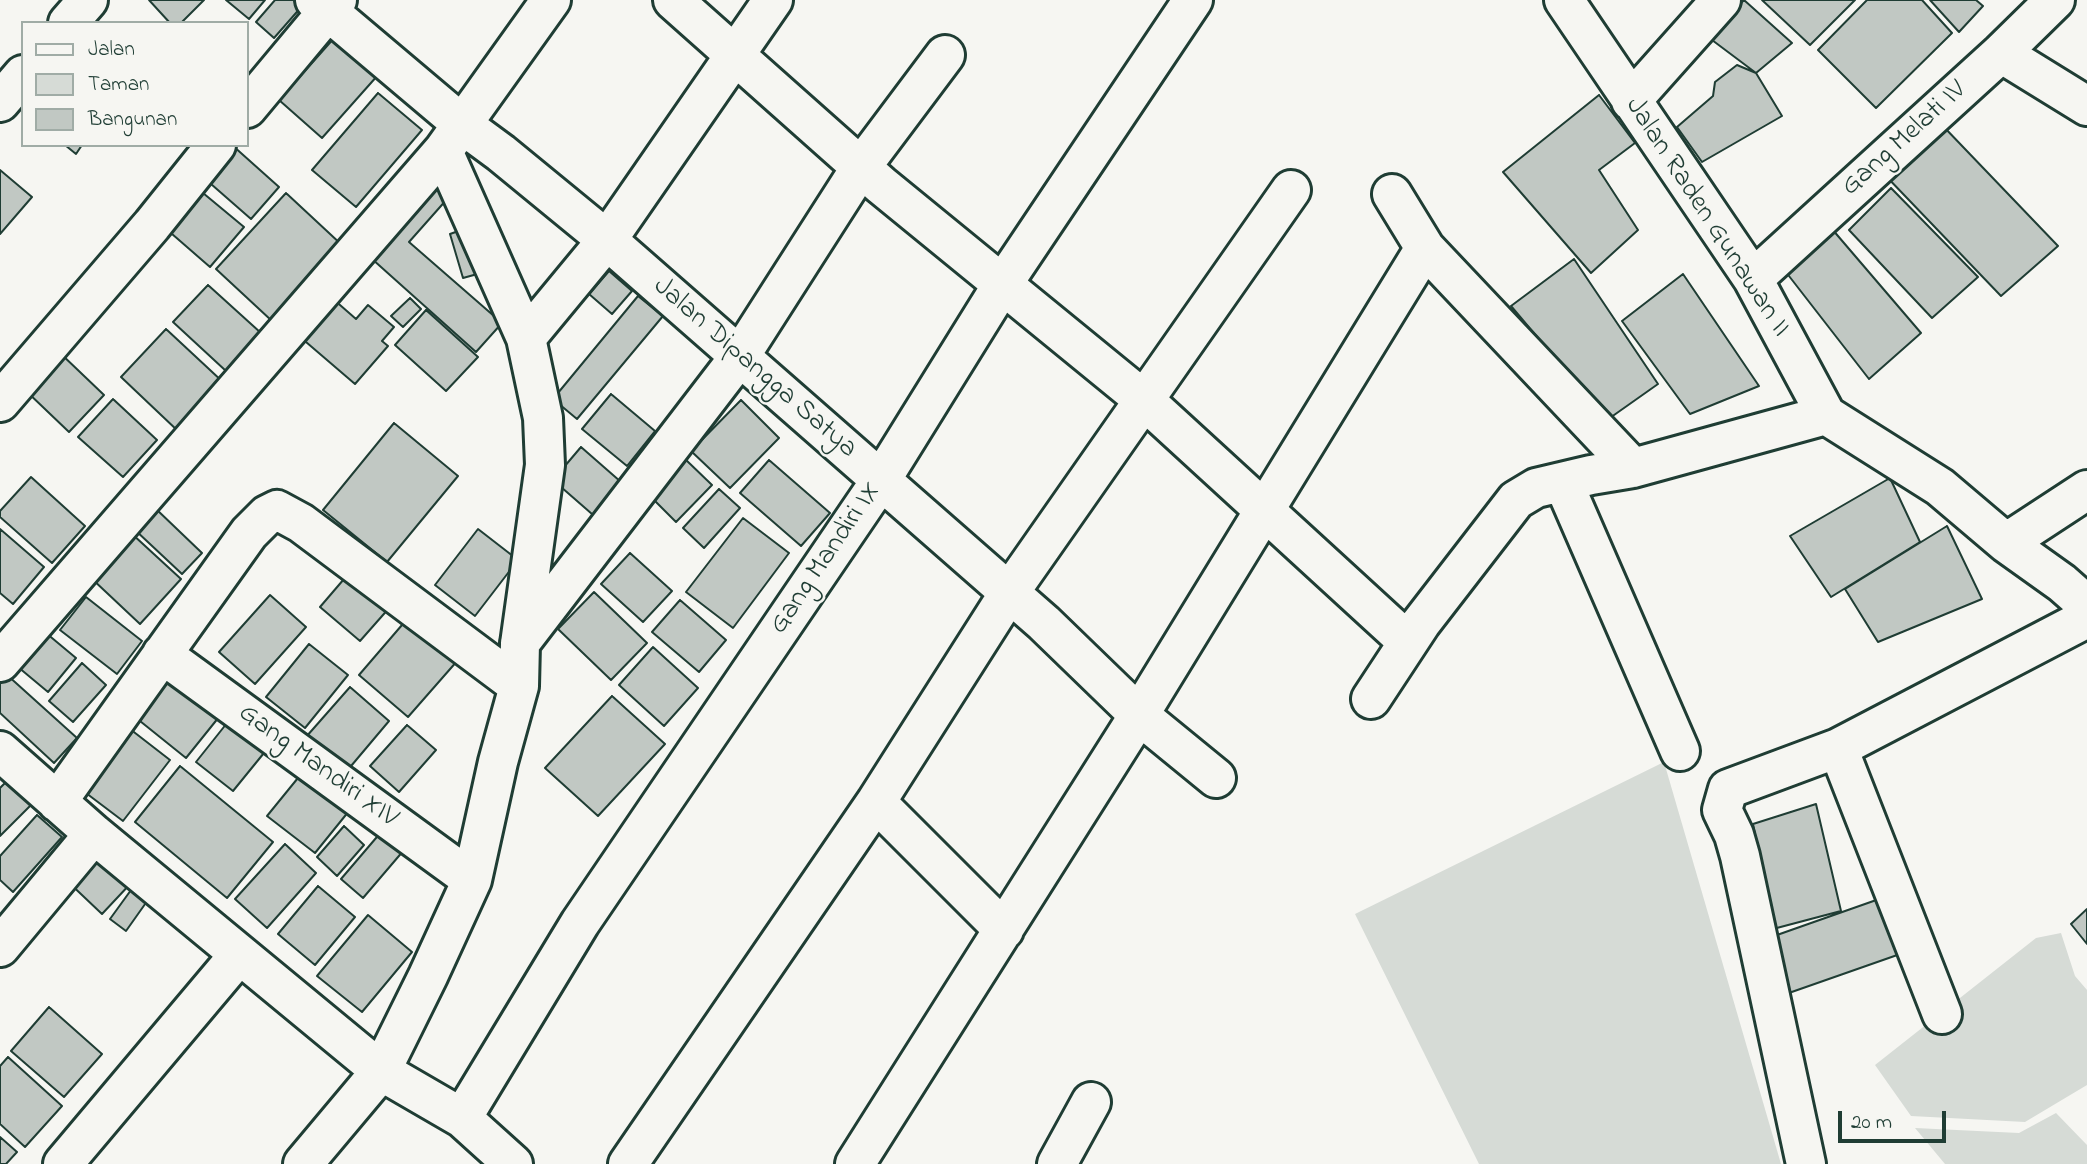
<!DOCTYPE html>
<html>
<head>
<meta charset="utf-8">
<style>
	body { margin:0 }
	#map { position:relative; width:2087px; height:1164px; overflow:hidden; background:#f6f6f2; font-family:"Indie Flower",sans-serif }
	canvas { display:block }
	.legend { position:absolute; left:21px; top:21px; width:228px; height:126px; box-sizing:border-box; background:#f6f6f2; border:2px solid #a0aca6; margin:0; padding:9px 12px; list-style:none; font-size:21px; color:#1f3d34 }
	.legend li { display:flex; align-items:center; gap:14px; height:35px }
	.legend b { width:35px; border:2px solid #a0aca6 }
	.scale { position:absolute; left:1838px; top:1111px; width:108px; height:32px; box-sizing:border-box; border:4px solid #1f3d34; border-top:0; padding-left:9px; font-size:21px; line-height:24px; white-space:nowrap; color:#1f3d34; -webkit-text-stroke:5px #f6f6f2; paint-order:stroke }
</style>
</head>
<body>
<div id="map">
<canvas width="2087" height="1164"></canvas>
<ul class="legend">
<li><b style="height:9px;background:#f6f6f2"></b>Jalan</li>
<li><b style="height:19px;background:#d6dbd6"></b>Taman</li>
<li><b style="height:19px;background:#c1c8c3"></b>Bangunan</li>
</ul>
<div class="scale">20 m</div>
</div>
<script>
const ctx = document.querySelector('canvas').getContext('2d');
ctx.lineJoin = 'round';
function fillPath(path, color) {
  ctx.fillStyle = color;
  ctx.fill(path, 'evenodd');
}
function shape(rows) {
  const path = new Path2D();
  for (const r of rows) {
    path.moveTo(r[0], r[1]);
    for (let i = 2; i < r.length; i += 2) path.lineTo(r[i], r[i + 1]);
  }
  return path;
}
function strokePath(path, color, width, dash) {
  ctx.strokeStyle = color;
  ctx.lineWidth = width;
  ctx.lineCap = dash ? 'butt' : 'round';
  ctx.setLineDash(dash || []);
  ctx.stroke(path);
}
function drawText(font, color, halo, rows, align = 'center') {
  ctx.font = font + ' "Indie Flower",sans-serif';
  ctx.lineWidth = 5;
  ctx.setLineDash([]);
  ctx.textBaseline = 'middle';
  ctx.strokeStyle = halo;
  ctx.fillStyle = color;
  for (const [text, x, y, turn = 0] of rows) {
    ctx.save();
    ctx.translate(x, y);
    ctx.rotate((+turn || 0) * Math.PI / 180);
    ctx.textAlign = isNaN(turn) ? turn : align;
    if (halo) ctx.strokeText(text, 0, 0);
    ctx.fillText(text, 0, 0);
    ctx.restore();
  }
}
const green = shape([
	[1664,762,1781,1164,1479,1164,1355,914],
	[2061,933,2075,976,2087,990,2087,1085,2025,1122,1911,1116,1875,1065,2036,938],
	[2056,1113,2087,1145,2087,1164,1945,1164,1915,1128,2019,1133]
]);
const building = shape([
	[149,0,204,0,181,23,170,23,149,0],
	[226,0,265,0,249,19,226,0],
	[275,0,298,0,303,5,274,38,256,22,275,0],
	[1744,0,1792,43,1756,73,1708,37,1744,0],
	[1762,0,1855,0,1810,45,1762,0],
	[1867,0,1922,0,1952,33,1876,108,1818,50,1867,0],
	[1930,0,1976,0,1983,6,1959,32,1930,0],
	[335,37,378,75,322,138,279,100,335,37],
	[1737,65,1756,73,1782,116,1702,162,1677,127,1713,96,1715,82,1737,65],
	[378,93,422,130,356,207,312,170,378,93],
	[1599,95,1635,143,1599,170,1638,230,1591,273,1503,172,1599,95],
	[1942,125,2058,246,2001,296,1883,173,1942,125],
	[65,145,82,145,76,154,65,145],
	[232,145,279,187,251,219,203,177,232,145],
	[0,170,32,197,0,234,0,170],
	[426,178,448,198,409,242,502,323,476,352,362,250,426,178],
	[197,188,244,227,210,267,164,227,197,188],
	[1891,188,1978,277,1932,318,1849,230,1891,188],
	[286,193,343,246,272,321,216,269,286,193],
	[1826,222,1921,333,1869,379,1782,267,1826,222],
	[467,228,481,273,463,278,450,234,467,228],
	[1574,259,1658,384,1607,420,1511,306,1574,259],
	[609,271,632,291,612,314,589,294,609,271],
	[1683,274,1759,386,1690,414,1622,321,1683,274],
	[208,285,261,333,226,371,173,322,208,285],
	[638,296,663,316,577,419,553,399,638,296],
	[332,298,356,319,368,305,394,327,382,341,388,346,355,384,299,336,332,298],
	[410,298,421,309,403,327,391,316,410,298],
	[426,310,478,357,446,391,395,345,426,310],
	[166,329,224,383,179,432,121,377,166,329],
	[59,352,104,395,69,432,24,389,59,352],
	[611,394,655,431,627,466,582,429,611,394],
	[113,399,157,440,123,477,78,437,113,399],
	[741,400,779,438,730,488,691,451,741,400],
	[394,423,458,476,387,562,323,510,394,423],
	[581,447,629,489,600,521,553,480,581,447],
	[684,458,712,485,676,522,649,495,684,458],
	[769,460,830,513,801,546,740,493,769,460],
	[31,477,85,526,52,563,0,517,0,511,31,477],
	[1890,478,1920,542,1831,597,1790,536,1890,478],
	[719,489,740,508,704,548,683,528,719,489],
	[155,508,202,553,182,574,134,529,155,508],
	[743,518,789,553,733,628,686,592,743,518],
	[1947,526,1982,599,1878,642,1845,589,1947,526],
	[0,529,44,567,13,604,0,593,0,529],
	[478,529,518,560,475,616,435,585,478,529],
	[131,533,181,579,140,624,90,577,131,533],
	[630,553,672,591,643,622,601,584,630,553],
	[350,572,390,607,360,641,320,607,350,572],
	[594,592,647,643,611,680,558,629,594,592],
	[270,595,306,627,255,684,219,652,270,595],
	[86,597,142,641,117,674,60,630,86,597],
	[680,600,726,640,699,672,652,632,680,600],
	[408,618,458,660,408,717,359,675,408,618],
	[40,628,76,658,48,692,12,662,40,628],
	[309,644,348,675,305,728,266,697,309,644],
	[653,647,698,688,664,726,619,685,653,647],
	[82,663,106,685,73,722,49,701,82,663],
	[166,667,223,712,186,758,130,713,166,667],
	[6,674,77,738,54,763,0,713,0,680,6,674],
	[350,687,389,721,346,772,306,737,350,687],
	[612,696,665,744,598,816,545,768,612,696],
	[231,718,268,748,233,791,196,762,231,718],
	[407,725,436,750,399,792,370,766,407,725],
	[130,729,170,760,123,821,82,790,130,729],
	[180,766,273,842,227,898,135,822,180,766],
	[302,773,349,811,315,853,267,816,302,773],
	[14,774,38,798,0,836,0,788,14,774],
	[1816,804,1841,911,1773,929,1753,824,1816,804],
	[37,815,62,837,13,892,0,880,0,856,37,815],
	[344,826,364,845,337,876,317,857,344,826],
	[382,831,404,850,363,898,341,879,382,831],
	[285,844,316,873,267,928,235,899,285,844],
	[93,845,132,882,102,914,63,877,93,845],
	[139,879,155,890,126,931,110,919,139,879],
	[318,886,355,917,315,965,278,934,318,886],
	[1882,898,1903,953,1786,994,1777,935,1882,898],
	[2087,909,2087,944,2071,924,2087,909],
	[368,915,412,952,362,1012,317,976,368,915],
	[49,1007,102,1054,64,1097,11,1051,49,1007],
	[8,1057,62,1106,25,1147,0,1124,0,1066,8,1057],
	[0,1137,17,1152,6,1164,0,1164,0,1137]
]);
const minor = shape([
	[315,0,463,125,501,153,607,240,1044,623,1139,715,1216,778],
	[673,0,881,185,1144,400,1408,642],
	[1564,0,1753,279,1826,415,1940,487,2006,543,2062,583,2087,605],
	[68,23,88,0],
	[2001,53,2087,106],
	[1631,101,1721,0],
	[0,102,23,75],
	[247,108,337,0],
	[1392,194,1425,248,1633,468],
	[1753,279,2001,53,2055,0],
	[526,338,607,240,773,0],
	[0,402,152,225,216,145],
	[1563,482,1680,751],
	[2006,543,2087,490],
	[520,643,740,356,861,167,945,55],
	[162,654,472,880],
	[0,662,443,151,551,0],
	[1371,699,1421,623,1516,500,1536,488,1591,475,1633,468,1826,415],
	[1838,748,1942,1014],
	[0,751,94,834,381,1071,462,1118,513,1164],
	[57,802,249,533,267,515,277,510,301,523,519,686],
	[876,802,1004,930],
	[0,947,94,834],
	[462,1118,580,923,881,480,1002,285,1193,0],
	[63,1164,239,955],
	[303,1164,381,1071,428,976,472,880,498,762,519,686,520,644,545,465,543,418,526,338,443,151],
	[628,1164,876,802,1009,593,1291,190],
	[855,1164,1139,715,1425,248],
	[1057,1164,1091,1102],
	[1806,1164,1740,856,1734,835,1722,810,1728,789,1838,748,2087,618]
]);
const streetNames = [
	["Gang Melati IV",1905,140,-42],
	["Jalan Raden Gunawan II",1706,218,57],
	["Jalan Dipangga Satya",754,369,41],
	["Gang Mandiri IX",827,559,-56],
	["Gang Mandiri XIV",317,767,36]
];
fillPath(green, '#d6dbd6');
fillPath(building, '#c1c8c3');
strokePath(building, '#1f3d34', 2);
strokePath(minor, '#1f3d34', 44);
strokePath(minor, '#f6f6f2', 38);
drawText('28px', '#1f3d34', '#f6f6f2', streetNames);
</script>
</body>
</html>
